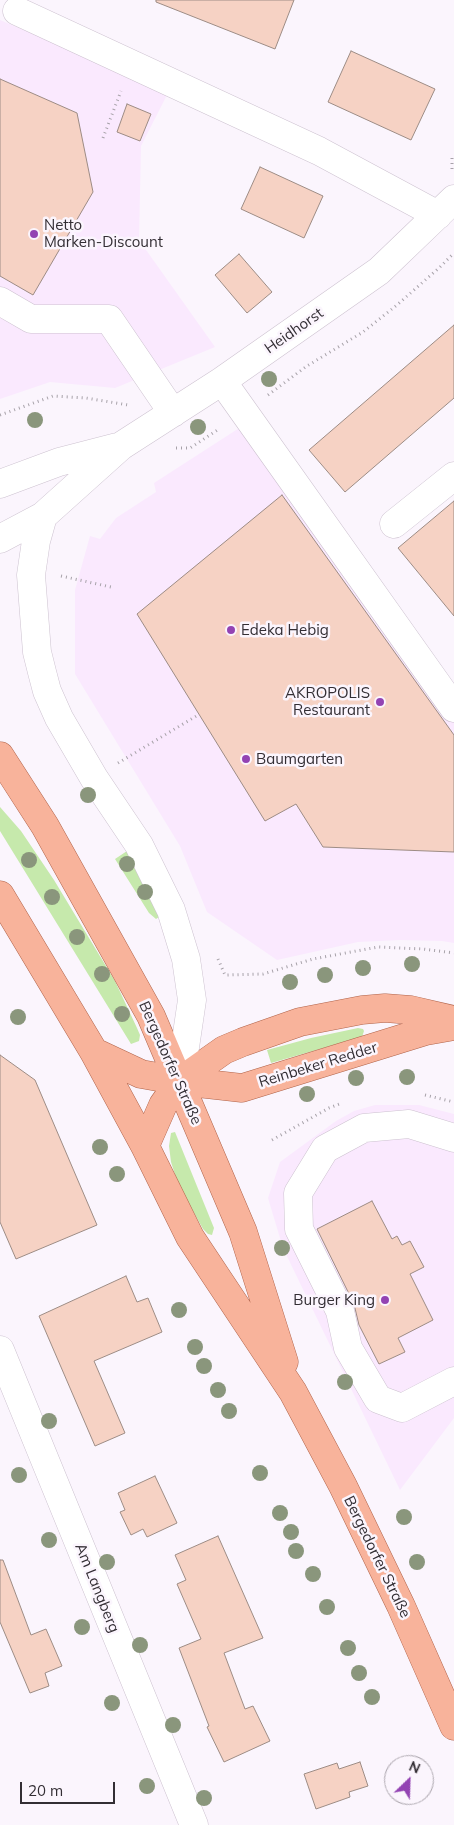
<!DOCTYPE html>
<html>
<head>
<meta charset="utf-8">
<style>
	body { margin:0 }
	#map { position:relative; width:454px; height:1825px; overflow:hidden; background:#fbf5fd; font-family:Mulish,sans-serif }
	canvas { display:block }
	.north { position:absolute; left:384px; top:1755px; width:50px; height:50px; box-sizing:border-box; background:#fbf5fd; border:1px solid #aba5ad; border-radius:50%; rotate:24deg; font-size:14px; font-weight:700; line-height:20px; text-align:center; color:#332e34 }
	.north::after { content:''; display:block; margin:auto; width:18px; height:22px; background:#9343b3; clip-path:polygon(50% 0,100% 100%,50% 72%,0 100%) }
	.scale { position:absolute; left:20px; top:1782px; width:95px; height:22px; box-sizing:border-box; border:2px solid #332e34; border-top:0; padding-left:6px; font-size:15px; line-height:18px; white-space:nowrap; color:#332e34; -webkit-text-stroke:4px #fbf5fd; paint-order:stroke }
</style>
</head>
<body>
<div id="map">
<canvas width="454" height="1825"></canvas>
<div class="north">N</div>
<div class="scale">20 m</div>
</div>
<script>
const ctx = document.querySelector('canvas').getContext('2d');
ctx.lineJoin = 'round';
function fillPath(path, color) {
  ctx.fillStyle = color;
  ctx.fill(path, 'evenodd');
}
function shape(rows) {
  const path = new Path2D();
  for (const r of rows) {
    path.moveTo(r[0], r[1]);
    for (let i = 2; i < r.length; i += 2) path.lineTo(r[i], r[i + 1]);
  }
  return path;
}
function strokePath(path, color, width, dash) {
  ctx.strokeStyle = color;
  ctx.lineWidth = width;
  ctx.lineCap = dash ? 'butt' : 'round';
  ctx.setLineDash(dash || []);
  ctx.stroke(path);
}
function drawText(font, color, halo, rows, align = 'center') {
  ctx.font = font + ' Mulish,sans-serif';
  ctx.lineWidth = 5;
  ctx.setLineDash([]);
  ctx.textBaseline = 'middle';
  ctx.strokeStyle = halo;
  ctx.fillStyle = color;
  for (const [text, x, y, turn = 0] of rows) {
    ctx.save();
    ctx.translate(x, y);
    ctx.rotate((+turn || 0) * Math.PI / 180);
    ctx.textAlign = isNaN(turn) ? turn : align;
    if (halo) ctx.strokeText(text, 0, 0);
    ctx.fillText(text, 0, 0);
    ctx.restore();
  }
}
const built = shape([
	[0,20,169,91,141,146,139,240,215,347,115,388,50,382,0,399],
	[247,423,454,708,454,943,442,941,400,940,358,942,277,960,207,912,180,846,75,674,75,590,90,536,100,539,116,518,156,492,154,483],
	[375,1105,419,1105,454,1114,454,1418,400,1490,283,1248,268,1198,280,1162,336,1121,354,1111]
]);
const green = shape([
	[0,807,21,831,54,880,115,981,137,1028,140,1035,139,1041,131,1044,0,831],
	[130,849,159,917,156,919,149,913,115,859],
	[358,1028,363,1029,364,1031,362,1037,271,1063,267,1050,311,1038],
	[175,1132,214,1228,212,1235,208,1234,203,1229,178,1184,171,1162,169,1146,171,1133]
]);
const building = shape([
	[156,0,294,0,275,49,156,2,156,0],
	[351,51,435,89,411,140,328,102,351,51],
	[0,79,77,113,93,192,33,295,0,276,0,79],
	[127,104,151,114,140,141,117,132,127,104],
	[260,167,323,196,304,238,241,209,260,167],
	[239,254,272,292,247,313,215,275,239,254],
	[454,325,454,398,345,492,309,450,454,325],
	[282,495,454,735,454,852,323,847,296,804,265,821,137,614,282,495],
	[454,501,454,616,398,548,454,501],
	[0,1055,35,1080,97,1225,16,1259,0,1222,0,1055],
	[372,1201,392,1239,397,1236,402,1245,410,1241,424,1267,410,1274,433,1320,398,1338,405,1352,379,1364,359,1325,354,1304,317,1229,372,1201],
	[126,1276,137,1302,148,1298,162,1332,94,1361,125,1433,95,1446,39,1316,126,1276],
	[155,1476,177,1523,147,1537,143,1529,131,1535,120,1512,125,1510,118,1493,155,1476],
	[218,1536,263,1638,224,1653,245,1709,253,1706,270,1741,224,1762,207,1727,209,1726,179,1648,201,1639,177,1584,186,1580,175,1555,218,1536],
	[0,1560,3,1560,31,1635,46,1629,62,1666,45,1673,49,1686,30,1693,0,1622,0,1560],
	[360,1762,368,1786,349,1792,350,1797,316,1809,304,1774,337,1763,339,1769,360,1762]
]);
const path = shape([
	[103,138,121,91],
	[452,169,452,158,454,155],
	[268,395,307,366,363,332,397,305,440,267,454,253],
	[0,415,53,396,86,398,128,405],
	[176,448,190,448,219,429],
	[61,576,111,587],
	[118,763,198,715],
	[218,959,225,975,263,974,313,959,378,947,423,949,454,953],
	[425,1095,454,1102],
	[272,1140,329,1108,342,1103]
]);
const minor = shape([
	[17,11,319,151,438,215],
	[0,301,31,319,109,319,173,413],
	[222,381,454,708],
	[0,484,59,462,117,447],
	[43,516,36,541,31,575,37,652,42,672,47,691,59,718,94,778,139,845,171,910,186,959,192,1000,180,1081],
	[394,524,454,476],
	[0,539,43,516,121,446,222,381,379,271,454,199],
	[454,1138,409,1124,364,1128,325,1149,298,1193,299,1229,340,1311,348,1348,378,1399,402,1408,454,1381],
	[0,1350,194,1825]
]);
const major = shape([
	[0,756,45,826,151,1016,243,1232,284,1362],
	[0,895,94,1052,145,1146,190,1237,293,1392,343,1486,401,1606,454,1726],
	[94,1052,141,1074,180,1081,242,1088,426,1031,454,1026],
	[145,1146,163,1105,180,1081,224,1050,243,1042,300,1022,362,1010,385,1008,411,1010,454,1020]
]);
const trees = [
	[269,379],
	[35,420],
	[198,427],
	[88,795],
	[29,860],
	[127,864],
	[145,892],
	[52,897],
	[77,937],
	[412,964],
	[363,968],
	[102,974],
	[325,975],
	[290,982],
	[122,1014],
	[18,1017],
	[407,1077],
	[356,1078],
	[307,1094],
	[100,1147],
	[117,1174],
	[282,1248],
	[179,1310],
	[195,1347],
	[204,1366],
	[345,1382],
	[218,1390],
	[229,1411],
	[49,1421],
	[260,1473],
	[19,1475],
	[280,1513],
	[404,1517],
	[291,1532],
	[49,1540],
	[296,1551],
	[107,1562],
	[417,1562],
	[313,1574],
	[327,1607],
	[82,1627],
	[140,1645],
	[348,1648],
	[359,1673],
	[372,1697],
	[112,1703],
	[173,1725],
	[147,1786],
	[204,1798]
];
const markers = [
	[34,234,5,"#9343b3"],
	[231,630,5,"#9343b3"],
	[380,702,5,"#9343b3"],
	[246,759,5,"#9343b3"],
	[385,1300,5,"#9343b3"]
];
const poiNames = [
	["Netto",44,225],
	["Marken-Discount",44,242],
	["Edeka Hebig",241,630],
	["AKROPOLIS",370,693,"right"],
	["Restaurant",370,710,"right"],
	["Baumgarten",256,759],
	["Burger King",375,1300,"right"]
];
const streetNames = [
	["Heidhorst",294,331,-35],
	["Bergedorfer Straße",170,1063,66],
	["Reinbeker Redder",318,1065,-17],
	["Bergedorfer Straße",377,1557,64],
	["Am Langberg",97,1588,68]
];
fillPath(built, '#fae9fe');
fillPath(green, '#c6e9ac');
fillPath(building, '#f6d2c4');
strokePath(building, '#9d8c85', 1);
strokePath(minor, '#cdc2d0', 29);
strokePath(major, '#b0644b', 29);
strokePath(path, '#a7a2a9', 3, [1, 4]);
strokePath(minor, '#fff', 28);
strokePath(major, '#f8b39b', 28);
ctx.fillStyle = '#8a967c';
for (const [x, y] of trees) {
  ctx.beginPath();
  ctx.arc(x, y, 8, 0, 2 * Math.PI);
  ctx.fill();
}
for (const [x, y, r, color] of markers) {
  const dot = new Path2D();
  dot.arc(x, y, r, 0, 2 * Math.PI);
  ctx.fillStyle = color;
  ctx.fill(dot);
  strokePath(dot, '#fbf5fd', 2);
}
drawText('15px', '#332e34', '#fbf5fd', poiNames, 'left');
drawText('15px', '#332e34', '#fbf5fd', streetNames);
</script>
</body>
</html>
